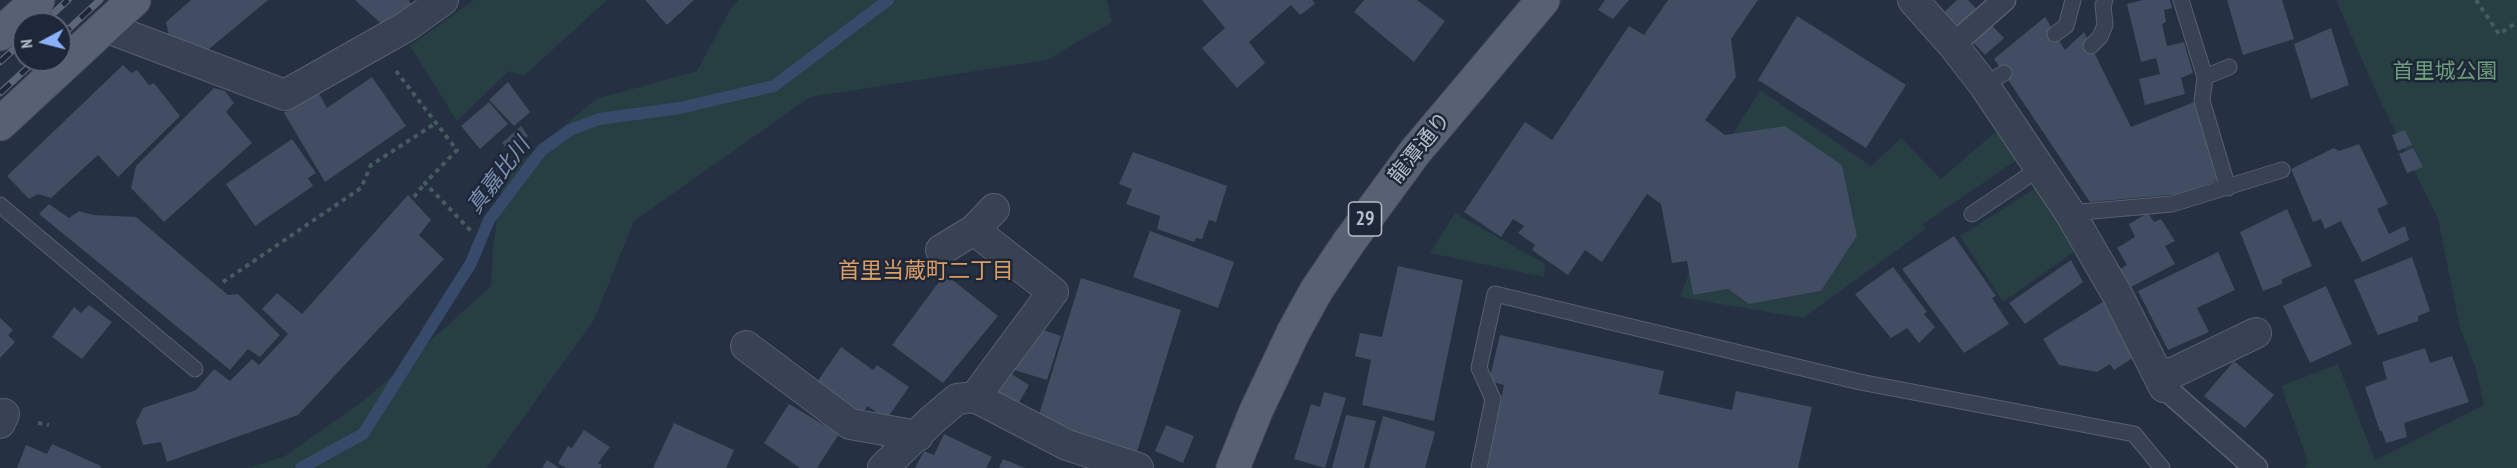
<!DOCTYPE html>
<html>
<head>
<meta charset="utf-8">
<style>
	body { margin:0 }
	#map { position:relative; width:2517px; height:468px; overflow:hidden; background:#253042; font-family:"PT Sans Narrow",sans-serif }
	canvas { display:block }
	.north { position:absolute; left:12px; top:12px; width:60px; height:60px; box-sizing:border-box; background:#1e2737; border:2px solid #5b6373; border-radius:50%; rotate:263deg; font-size:16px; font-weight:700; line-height:24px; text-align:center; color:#b6becc }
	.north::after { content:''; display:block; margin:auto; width:21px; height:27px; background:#8cb1fc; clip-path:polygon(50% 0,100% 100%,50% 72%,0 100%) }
</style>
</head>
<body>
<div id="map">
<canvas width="2517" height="468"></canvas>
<div class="north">N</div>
</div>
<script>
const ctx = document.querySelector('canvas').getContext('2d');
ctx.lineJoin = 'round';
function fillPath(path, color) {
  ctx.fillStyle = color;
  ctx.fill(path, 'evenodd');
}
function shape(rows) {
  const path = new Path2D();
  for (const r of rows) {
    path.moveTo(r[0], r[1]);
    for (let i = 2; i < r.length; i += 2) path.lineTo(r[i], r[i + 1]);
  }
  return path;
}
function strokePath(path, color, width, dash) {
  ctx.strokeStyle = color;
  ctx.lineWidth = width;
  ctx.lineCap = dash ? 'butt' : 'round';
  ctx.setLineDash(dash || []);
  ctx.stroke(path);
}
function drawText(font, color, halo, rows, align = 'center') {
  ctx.font = font + ' "PT Sans Narrow","Noto Sans JP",sans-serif';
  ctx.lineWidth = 5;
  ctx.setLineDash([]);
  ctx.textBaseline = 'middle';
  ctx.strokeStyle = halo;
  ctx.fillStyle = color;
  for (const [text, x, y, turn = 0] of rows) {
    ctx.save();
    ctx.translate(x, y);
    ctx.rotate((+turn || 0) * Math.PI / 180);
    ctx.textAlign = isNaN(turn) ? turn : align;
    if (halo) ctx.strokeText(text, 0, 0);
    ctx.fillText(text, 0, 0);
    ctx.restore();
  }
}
const green = shape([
	[474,0,607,0,524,76,509,71,457,121,410,46],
	[739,0,1107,0,1112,22,1047,60,810,97,634,221,594,320,487,468,248,468,285,456,366,399,491,286,493,247,504,176,596,99,697,71,731,8],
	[2336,0,2517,0,2517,468,2304,468,2308,462,2281,386,2338,364,2375,460,2484,405,2475,366,2460,328,2438,219,2377,94],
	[1760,90,1871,166,1901,138,1941,179,2001,127,2020,158,1923,224,1926,229,1803,318,1680,297,1689,273,1693,295,1728,289,1749,304,1821,291,1857,236,1842,165,1785,126,1733,134],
	[2036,188,2077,250,2003,302,1960,236],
	[1455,213,1545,264,1544,277,1430,253]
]);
const stream = shape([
	[301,468,363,434,471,263,489,220,542,150,570,130,599,119,680,108,774,86,888,0]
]);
const building = shape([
	[191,0,268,0,203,54,170,42,166,22],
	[355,0,409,0,411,5,386,28],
	[645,0,694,0,667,25],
	[1202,0,1312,0,1315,4,1300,15,1291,5,1249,42,1265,63,1237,88,1202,48,1225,28],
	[1364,0,1417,0,1445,21,1414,62,1354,12],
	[1605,0,1629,0,1613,19,1598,10],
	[1668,0,1758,0,1731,39,1736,77,1705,120,1725,135,1785,126,1842,165,1857,236,1821,291,1749,304,1728,289,1693,295,1687,261,1672,263,1661,204,1647,194,1602,262,1585,250,1568,275,1532,250,1535,245,1518,233,1524,226,1513,219,1501,237,1464,212,1525,122,1552,140,1629,26,1644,35],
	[1957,0,1968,0,2004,38,1985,55,1944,12],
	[2143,0,2170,0,2172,8,2164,10,2166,22,2162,24,2167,46,2184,42,2193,73,2181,78,2185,94,2145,105,2139,79,2160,74,2156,58,2141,62,2127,4],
	[2227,0,2282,0,2294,39,2243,55],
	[1797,16,1906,85,1866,148,1758,80],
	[2045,17,2065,50,2084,32,2131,127,2197,101,2218,180,2182,194,2090,202,1994,59],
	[2331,28,2349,85,2311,99,2294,44],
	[123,65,131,73,137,70,149,85,154,83,180,116,118,177,98,155,51,198,38,194,29,199,7,176],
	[372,77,406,126,325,182,284,113,317,90,327,108],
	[508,82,530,112,514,126,489,100],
	[214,88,225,91,234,103,226,112,252,143,164,222,131,188,136,166],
	[489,102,508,124,480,149,461,126],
	[521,126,528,136,510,151,502,143],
	[2405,130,2412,145,2398,151,2392,135],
	[292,139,316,173,308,178,313,186,255,226,226,184],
	[2359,144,2388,204,2377,209,2389,234,2405,226,2409,240,2362,262,2341,221,2325,229,2321,219,2313,222,2291,169,2334,148,2339,151],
	[2413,148,2423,167,2407,173,2399,154],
	[1133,152,1227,186,1216,222,1209,220,1202,239,1196,238,1194,242,1157,229,1160,216,1126,204,1132,189,1119,184],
	[408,195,431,220,419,235,444,259,298,415,167,462,161,442,143,445,136,422,143,408,196,390,214,369,230,381,252,359,259,365,288,334,262,309,277,293,302,314],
	[49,204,69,218,79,211,93,215,136,217,228,295,238,294,280,335,260,357,248,349,230,370,39,214],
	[2287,209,2312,266,2282,279,2282,284,2263,291,2240,232],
	[2148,213,2154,222,2161,219,2175,241,2165,246,2175,264,2131,287,2120,269,2127,265,2117,248,2135,237,2129,224],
	[1150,231,1234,262,1218,308,1133,277],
	[1954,236,1996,296,1992,298,2009,324,1964,353,1902,269],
	[2218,252,2235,290,2197,308,2209,332,2168,350,2138,291],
	[2412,257,2430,311,2418,316,2418,321,2378,335,2354,280],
	[2071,260,2083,282,2025,324,2009,303],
	[1398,266,1463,280,1434,421,1362,405,1371,360,1355,356,1360,333,1382,337],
	[1893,267,1927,312,1924,314,1935,327,1919,343,1907,328,1891,338,1855,294],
	[945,274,998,316,943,383,892,345],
	[1081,278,1181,310,1137,452,1037,421],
	[2326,286,2352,344,2310,363,2283,306],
	[2109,298,2139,354,2114,370,2110,364,2097,372,2059,365,2043,339],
	[89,305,112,322,82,359,52,337,74,307,81,313],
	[0,318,13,330,8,335,15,342,0,358],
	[1043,330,1061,336,1047,380,1011,369],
	[1500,335,1664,371,1659,394,1732,410,1736,391,1812,407,1798,468,1486,468,1504,385,1489,381],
	[841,347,873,370,877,365,909,387,886,420,868,406,862,413,855,408,853,411,815,385],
	[2425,348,2430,363,2452,356,2469,402,2404,423,2407,437,2386,443,2382,431,2380,431,2365,387,2387,379,2382,362],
	[2234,361,2274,395,2245,428,2204,396],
	[1010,373,1029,385,1017,406,997,393],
	[1324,392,1346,398,1325,468,1294,459,1311,404,1320,407],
	[789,404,839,434,817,468,800,468,764,443],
	[1346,415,1376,421,1364,468,1332,468],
	[1383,416,1435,432,1425,468,1369,468],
	[674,423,734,450,726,468,653,468],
	[1166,425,1194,436,1183,463,1155,451],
	[584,430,610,447,598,463,602,465,600,468,566,468,558,463,568,446,572,448],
	[944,434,992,457,986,468,915,468,924,451,934,455],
	[52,444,101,466,100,468,17,468,26,445,47,454],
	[1003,459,1025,468,999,468],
	[547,460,559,468,542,468]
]);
const path = shape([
	[2476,0,2499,34,2517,22],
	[396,71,457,150,425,183,471,231],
	[414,197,425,183],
	[223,282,361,188,371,165,436,123],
	[38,423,49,425]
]);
const service = shape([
	[2181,0,2205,77],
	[2055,34,2066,26,2073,0],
	[2091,46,2100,37,2105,25,2103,5,2105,0],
	[1984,85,2004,73],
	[2228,188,2202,101,2205,77,2229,67],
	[0,205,195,369],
	[2070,213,2172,204,2282,170],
	[1972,214,2040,168],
	[1479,468,1493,399,1479,368,1495,294,1860,382,2134,434,2162,468]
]);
const pedestrian = shape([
	[1953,45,2004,0],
	[2164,387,2256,468]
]);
const minor = shape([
	[1913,0,1953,45,1984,85,2070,213,2118,296,2164,387],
	[105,27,285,95,407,26,443,0],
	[941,250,974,230],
	[746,346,850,424,918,436],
	[2160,379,2256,333],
	[975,397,1053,292,974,230,994,209],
	[0,423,4,414],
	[883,468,931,421,957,399,975,397,1067,445,1138,468]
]);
const primary = shape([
	[0,34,38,0],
	[0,124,134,0],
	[1233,468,1256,411,1293,333,1316,291,1349,242,1415,152,1543,0]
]);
const rail = shape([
	[42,24,68,0],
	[60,37,100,0],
	[0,62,24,40],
	[0,93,36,60]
]);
const shields = [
	[1365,219,33]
];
const shieldNames = [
	["29",1365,219]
];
const parkNames = [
	["首里城公園",2445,72]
];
const streetNames = [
	["龍潭通り",1420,148,-51]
];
const waterNames = [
	["真嘉比川",499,176,-53]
];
const neighbourhoodNames = [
	["首里当蔵町二丁目",926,272]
];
fillPath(green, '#273e43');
strokePath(stream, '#384a6a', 12);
fillPath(building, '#414d62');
strokePath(service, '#57606f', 17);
strokePath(pedestrian, '#57606f', 25);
strokePath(minor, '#57606f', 32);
strokePath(primary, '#434b5b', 35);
strokePath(path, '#455b60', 4, [4.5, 4.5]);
strokePath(service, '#394252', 15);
strokePath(pedestrian, '#394252', 22);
strokePath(minor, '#394252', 30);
strokePath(primary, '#586172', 33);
strokePath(rail, '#5b6679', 7);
strokePath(rail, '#1e2737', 4.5, [14]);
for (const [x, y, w] of shields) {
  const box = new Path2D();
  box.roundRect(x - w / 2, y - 17, w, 34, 4.5);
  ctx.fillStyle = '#1e2737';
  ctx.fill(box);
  strokePath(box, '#b6becc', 1.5);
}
drawText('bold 20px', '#b6becc', null, shieldNames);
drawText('21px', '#6d9e7b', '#1e2737', parkNames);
drawText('21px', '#b6becc', '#1e2737', streetNames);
drawText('italic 22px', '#7c91b4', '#1e2737', waterNames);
drawText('22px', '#da9d64', '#1e2737', neighbourhoodNames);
</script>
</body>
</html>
